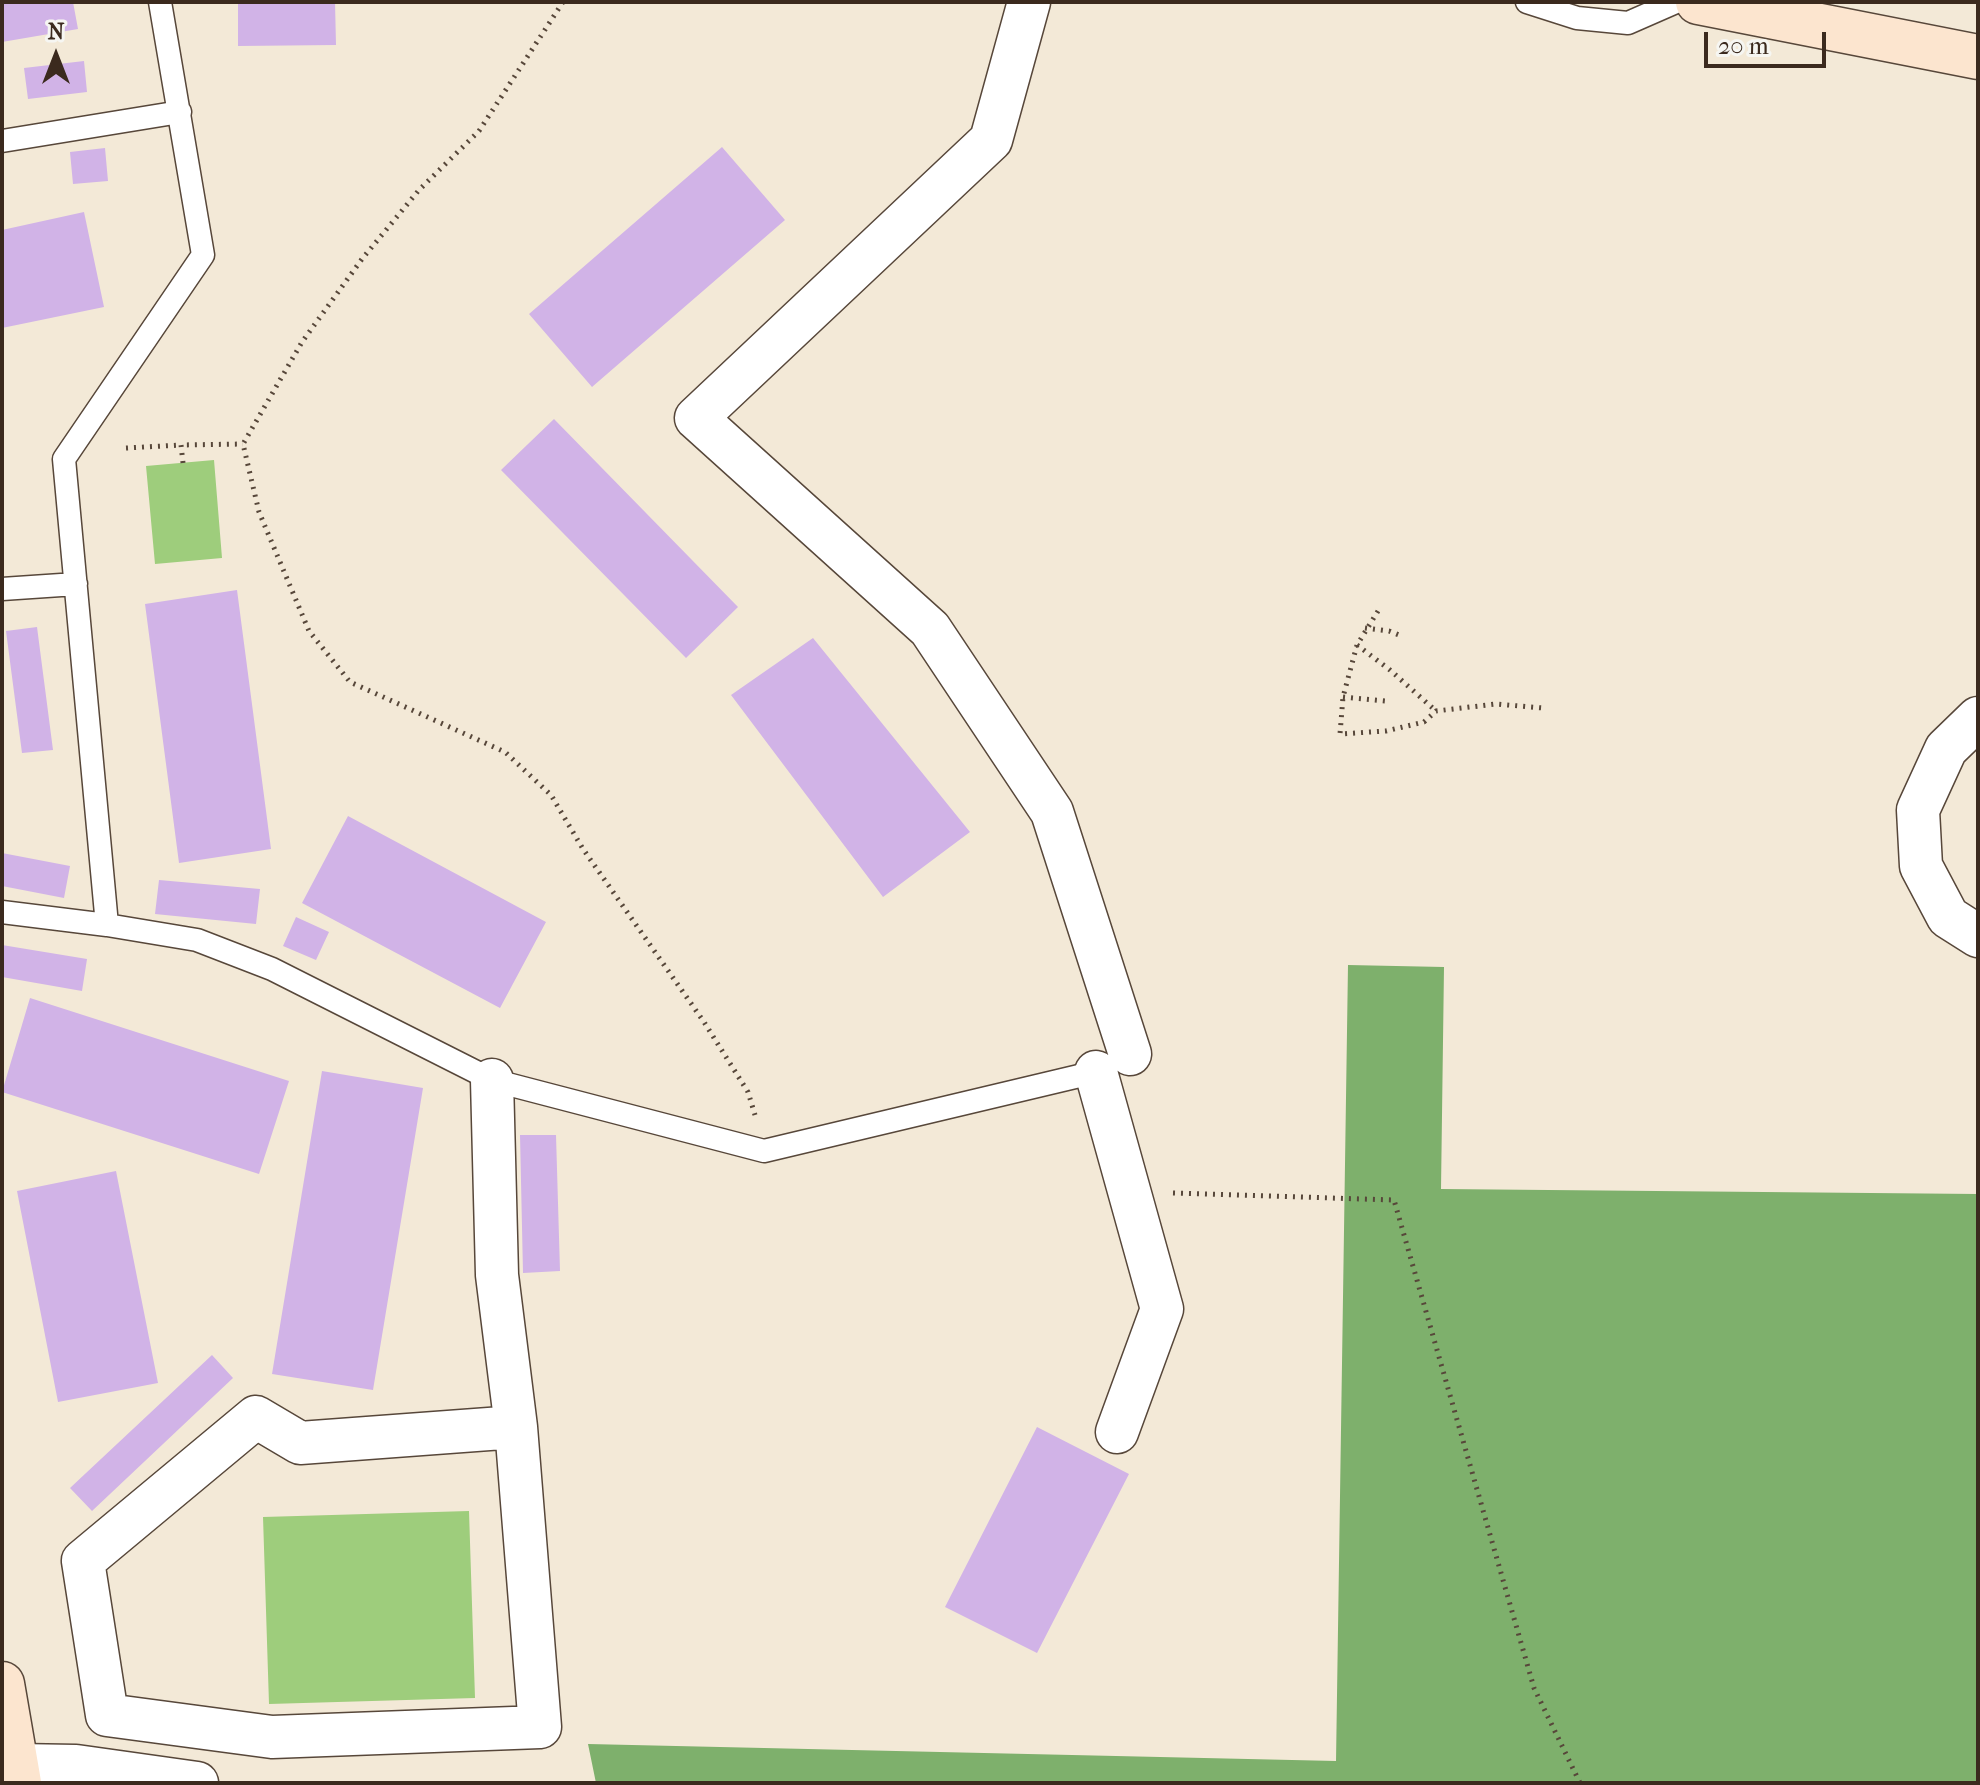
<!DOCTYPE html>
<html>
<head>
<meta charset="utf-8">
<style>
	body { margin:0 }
	#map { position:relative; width:1980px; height:1785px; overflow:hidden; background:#f3e9d7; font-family:"IM FELL French Canon",serif }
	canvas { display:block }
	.frame { position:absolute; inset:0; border:4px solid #3b2a1e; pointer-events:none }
	.north { position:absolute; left:16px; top:16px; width:80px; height:80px; -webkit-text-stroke:6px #f6f6f2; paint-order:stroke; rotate:0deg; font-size:22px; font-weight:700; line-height:32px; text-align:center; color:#3b2a1e }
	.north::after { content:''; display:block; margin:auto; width:28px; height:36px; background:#3b2a1e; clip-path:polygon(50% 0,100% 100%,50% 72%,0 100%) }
	.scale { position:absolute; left:1704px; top:32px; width:122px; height:36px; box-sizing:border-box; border:4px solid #3b2a1e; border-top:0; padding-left:10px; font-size:24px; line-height:28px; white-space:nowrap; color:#3b2a1e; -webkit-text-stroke:6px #f6f6f2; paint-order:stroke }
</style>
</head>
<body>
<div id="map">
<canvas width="1980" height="1785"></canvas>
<div class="frame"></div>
<div class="north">N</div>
<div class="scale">20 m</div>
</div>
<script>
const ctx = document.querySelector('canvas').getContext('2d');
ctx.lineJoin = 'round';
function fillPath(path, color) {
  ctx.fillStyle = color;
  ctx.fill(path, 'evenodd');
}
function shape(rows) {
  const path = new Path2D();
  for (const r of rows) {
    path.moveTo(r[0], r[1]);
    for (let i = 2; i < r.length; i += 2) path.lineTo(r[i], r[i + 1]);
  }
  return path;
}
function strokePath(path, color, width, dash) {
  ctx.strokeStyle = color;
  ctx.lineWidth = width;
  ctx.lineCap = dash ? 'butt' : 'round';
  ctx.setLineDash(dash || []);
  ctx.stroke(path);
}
const green = shape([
	[214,460,222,558,155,564,146,466],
	[469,1511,475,1698,269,1704,263,1517]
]);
const forest = shape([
	[1348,965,1444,967,1441,1189,1978,1194,1978,1783,596,1783,588,1744,1336,1761]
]);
const building = shape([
	[2,2,73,2,78,29,2,42],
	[238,2,335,2,336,45,238,46],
	[84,61,87,92,28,99,24,68],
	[722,147,785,220,592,387,529,314],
	[105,148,108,181,73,184,70,152],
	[84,212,104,307,2,328,2,230],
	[554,419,738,607,686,658,501,470],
	[237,590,271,849,179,863,145,604],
	[37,627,53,750,22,753,6,631],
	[813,638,970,832,883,897,731,695],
	[348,816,546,922,500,1008,302,903],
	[2,853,70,866,64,898,2,886],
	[159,880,260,889,256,924,155,914],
	[296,917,329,932,316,960,283,946],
	[2,945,87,959,82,991,2,977],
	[30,998,289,1081,259,1174,2,1092],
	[322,1071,423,1088,373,1390,272,1374],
	[520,1135,556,1135,560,1271,523,1273],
	[116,1171,158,1383,58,1402,17,1191],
	[212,1355,233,1378,92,1511,70,1488],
	[1037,1427,1129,1474,1037,1653,945,1607]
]);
const path = shape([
	[563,2,479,131,419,190,362,259,302,342,243,444,259,512,309,631,350,682,505,752,551,795,583,849,704,1022,748,1092,755,1115],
	[126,448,181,445],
	[183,463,181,445,243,444],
	[1378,611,1357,645,1343,697,1340,734,1386,731,1424,722,1436,711,1496,704,1543,708],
	[1365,628,1389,631,1399,635],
	[1357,645,1390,670,1436,711],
	[1343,697,1386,701],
	[1173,1193,1394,1200,1534,1688,1580,1783]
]);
const lane = shape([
	[1527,2,1577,18,1628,23,1676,2],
	[2,141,180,112],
	[2,589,76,584],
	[2,912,107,925,197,940,272,969,492,1080,764,1151,1096,1072,1104,1068],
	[107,925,64,459,203,255,160,2]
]);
const street = shape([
	[1029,2,991,140,696,418,930,629,1052,812,1130,1054],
	[1978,718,1946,749,1918,810,1921,866,1948,917,1978,936],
	[1096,1072,1162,1309,1117,1432],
	[492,1080,497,1275,516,1427,540,1727,272,1737,107,1715,83,1561,256,1417,300,1443,516,1427],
	[17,1765,76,1766,197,1783]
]);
const secondary = shape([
	[1698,2,1978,57],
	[2,1684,19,1783]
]);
fillPath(green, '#9ecd7c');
fillPath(forest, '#7eb06c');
fillPath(building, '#d1b3e7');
strokePath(lane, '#57473a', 25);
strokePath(street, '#57473a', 45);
strokePath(secondary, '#57473a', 47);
strokePath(path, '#57473a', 5, [2, 6]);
strokePath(lane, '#fff', 22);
strokePath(street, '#fff', 42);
strokePath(secondary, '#fce5cf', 44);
</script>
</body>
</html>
